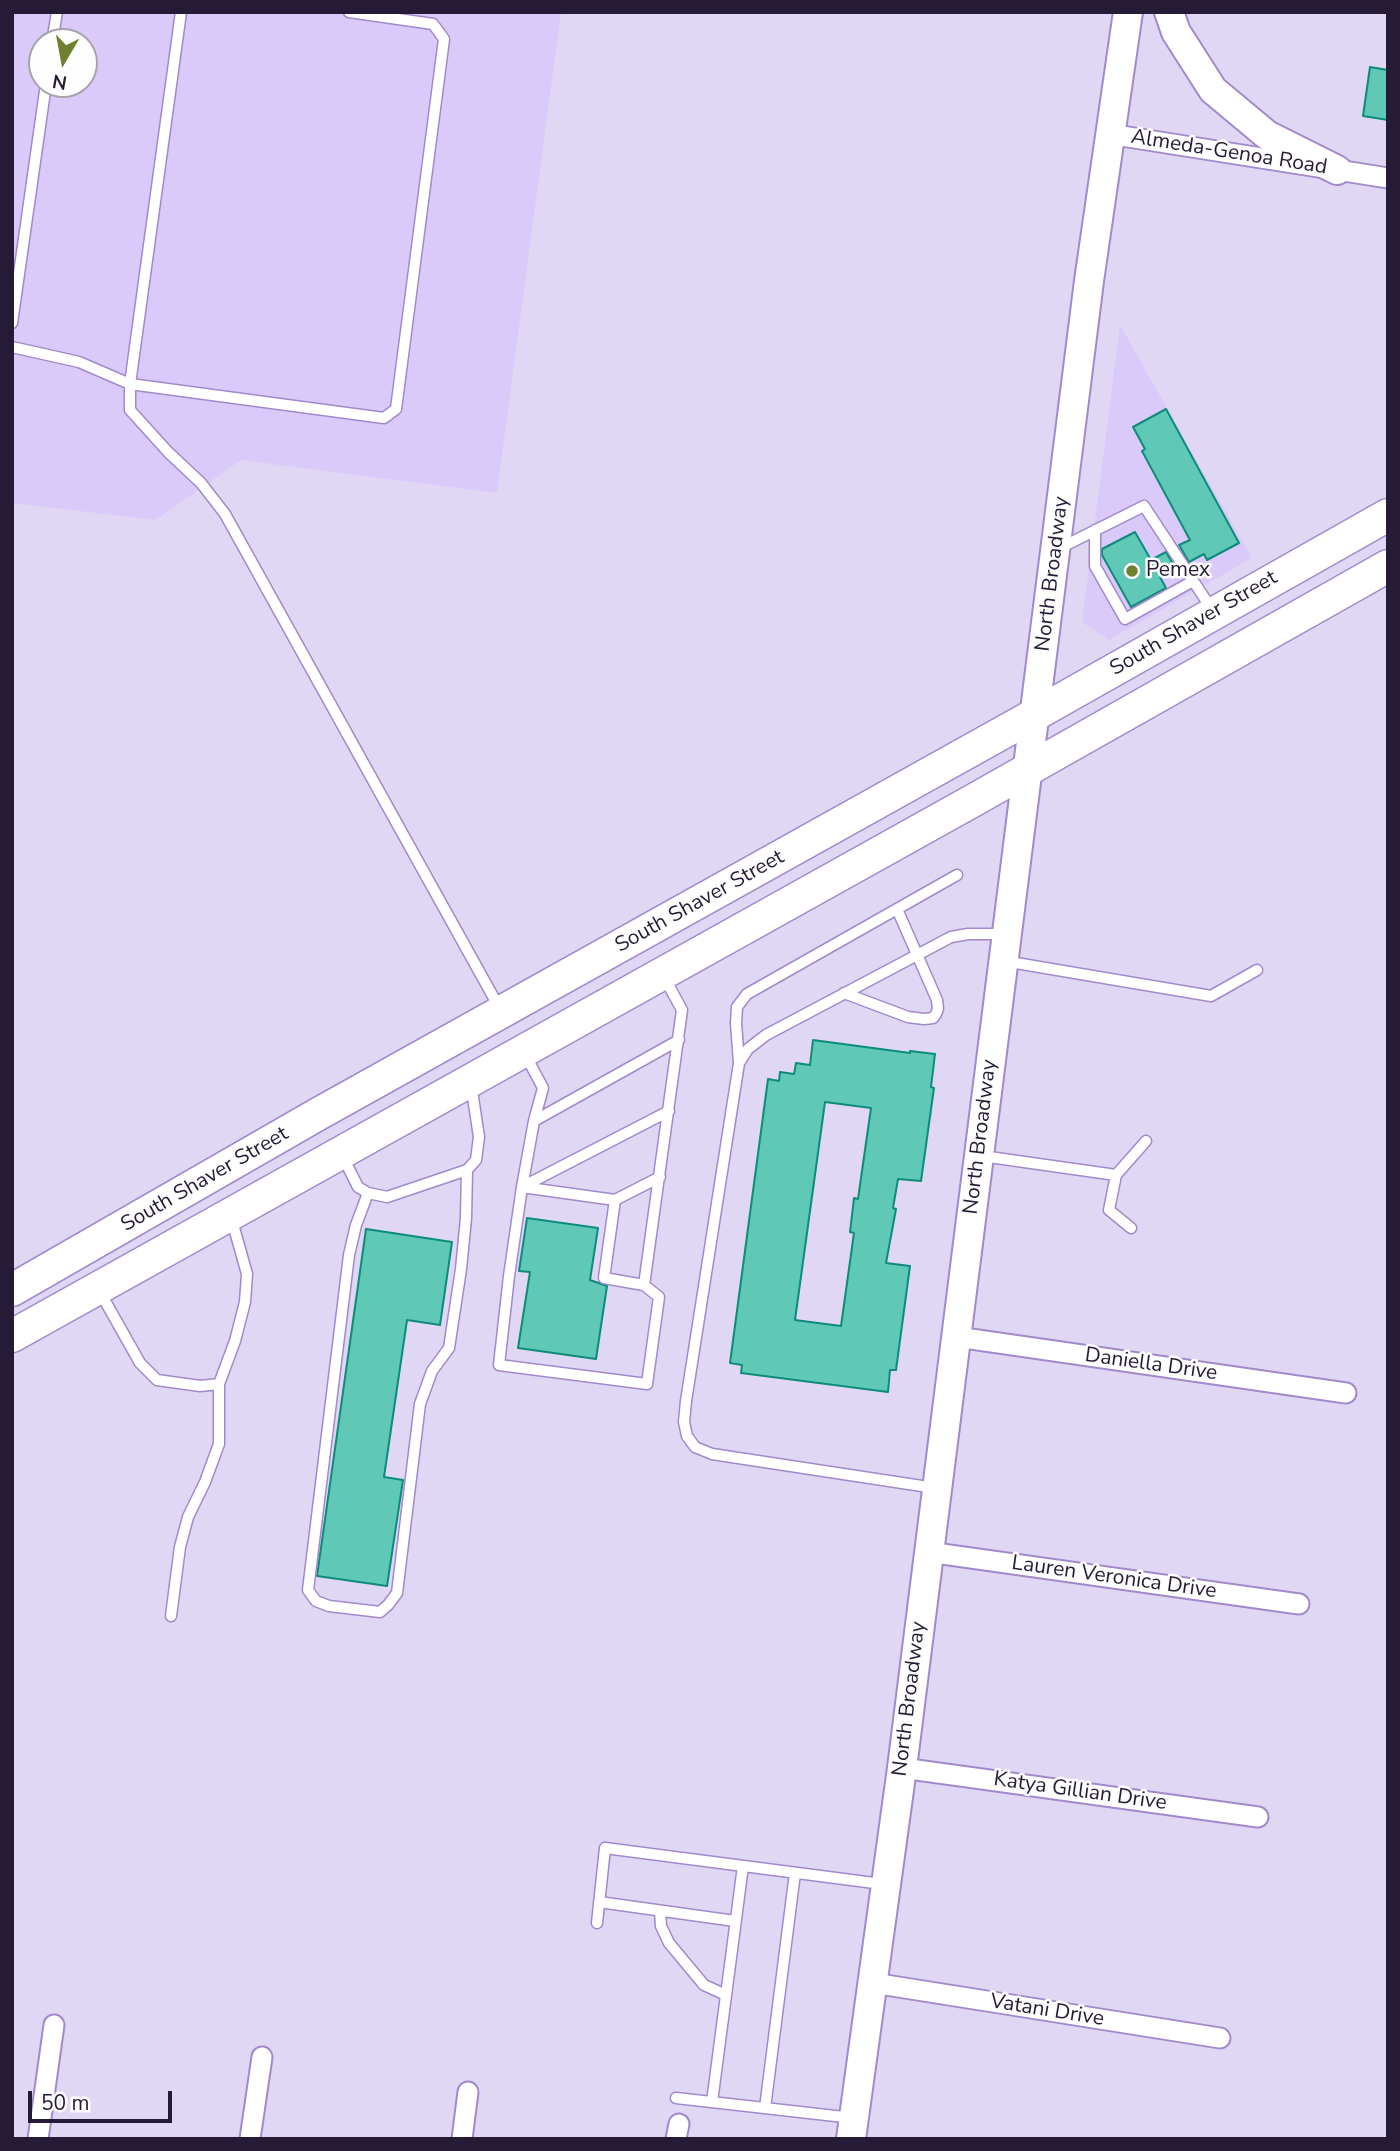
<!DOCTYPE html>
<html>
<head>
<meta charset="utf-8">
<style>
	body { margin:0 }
	#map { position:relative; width:1400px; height:2151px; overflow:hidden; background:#e0d7f4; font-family:"Nunito Sans",sans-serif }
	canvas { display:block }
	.frame { position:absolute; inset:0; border:14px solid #261b36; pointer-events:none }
	.north { position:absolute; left:28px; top:28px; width:70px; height:70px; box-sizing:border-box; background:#fdfdfd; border:2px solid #a7a3ad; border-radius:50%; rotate:190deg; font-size:19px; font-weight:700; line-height:28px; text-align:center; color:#261b36 }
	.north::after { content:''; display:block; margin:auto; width:24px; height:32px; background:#6f8131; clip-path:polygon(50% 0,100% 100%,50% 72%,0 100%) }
	.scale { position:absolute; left:28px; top:2091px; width:144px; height:32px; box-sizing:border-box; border:4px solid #261b36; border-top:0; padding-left:9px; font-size:21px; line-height:24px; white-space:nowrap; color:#261b36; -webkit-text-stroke:5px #fdfdfd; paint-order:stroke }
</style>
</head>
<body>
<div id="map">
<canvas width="1400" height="2151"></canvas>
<div class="frame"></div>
<div class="north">N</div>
<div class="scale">50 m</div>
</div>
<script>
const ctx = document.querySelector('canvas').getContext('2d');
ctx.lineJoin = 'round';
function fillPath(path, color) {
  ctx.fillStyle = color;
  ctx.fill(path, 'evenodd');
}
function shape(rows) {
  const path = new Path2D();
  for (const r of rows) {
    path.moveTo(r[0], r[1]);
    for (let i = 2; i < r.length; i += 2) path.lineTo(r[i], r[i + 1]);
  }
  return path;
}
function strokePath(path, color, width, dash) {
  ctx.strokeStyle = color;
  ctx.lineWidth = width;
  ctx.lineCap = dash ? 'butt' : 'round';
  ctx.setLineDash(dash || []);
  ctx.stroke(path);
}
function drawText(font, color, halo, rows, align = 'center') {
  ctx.font = font + ' "Nunito Sans",sans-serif';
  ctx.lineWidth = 5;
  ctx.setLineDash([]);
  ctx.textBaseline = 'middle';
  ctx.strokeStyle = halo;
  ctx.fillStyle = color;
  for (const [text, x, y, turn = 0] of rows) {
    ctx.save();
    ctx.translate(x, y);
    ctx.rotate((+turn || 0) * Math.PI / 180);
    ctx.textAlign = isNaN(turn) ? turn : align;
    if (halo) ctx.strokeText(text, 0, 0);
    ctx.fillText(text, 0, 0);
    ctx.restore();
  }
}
const built = shape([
	[12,12,561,12,497,493,241,460,156,520,12,503],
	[42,42,84,42,84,84,42,84],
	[1120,325,1252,558,1109,640,1082,622]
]);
const building = shape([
	[1370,67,1388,70,1388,120,1363,116,1370,67],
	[1166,409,1239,543,1207,560,1204,554,1189,562,1179,545,1190,540,1142,451,1145,449,1133,427,1166,409],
	[1135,532,1151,560,1166,552,1176,569,1160,577,1166,588,1131,607,1102,555,1102,549,1135,532],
	[813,1040,910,1053,910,1051,935,1054,931,1087,934,1088,921,1181,898,1179,893,1208,896,1209,886,1263,910,1266,896,1370,890,1370,888,1392,741,1373,742,1365,730,1363,768,1079,779,1081,780,1072,794,1074,796,1063,810,1065,813,1040],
	[825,1102,871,1108,858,1199,854,1198,850,1232,854,1233,841,1326,795,1320,825,1102],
	[527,1218,598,1228,590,1280,607,1286,596,1359,518,1348,530,1272,519,1271,527,1218],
	[366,1229,452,1242,440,1325,407,1320,384,1477,403,1480,387,1586,317,1576,366,1229]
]);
const lane = shape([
	[181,12,130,384,130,410,168,452,201,483,225,514,500,1009],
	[52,42,57,12],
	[12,323,46,84],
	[12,347,79,362,130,384,384,418,396,409,444,39,433,24,349,12],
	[1095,530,1095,566,1125,619,1193,581],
	[1060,548,1144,506,1213,611],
	[1004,961,1211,996,1257,970],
	[844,993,908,1017,924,1019,933,1018,936,1014,938,1009,937,1000,897,909],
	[526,1056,543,1088,534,1121,522,1187,509,1276,499,1365,647,1384,659,1297,644,1285,682,1010,664,977],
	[739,1063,736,1023,737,1007,747,994,957,875],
	[534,1121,679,1040],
	[342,1155,358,1187,368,1193,387,1197,467,1170,476,1160,479,1137,471,1084],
	[982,1156,1116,1175],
	[522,1187,669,1111],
	[522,1187,615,1200],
	[368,1193,356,1225,349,1255,308,1590,316,1601,329,1606,380,1612,388,1605,397,1593,420,1404,432,1371,449,1348,461,1269,466,1218,467,1170],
	[1131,1228,1109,1210,1116,1175,1146,1141],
	[644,1285,604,1278,615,1200,660,1177],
	[100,1292,140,1363,157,1380,200,1386,219,1384,235,1341,245,1302,247,1274,231,1217],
	[935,1488,712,1454,695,1447,687,1436,684,1422,686,1401,739,1063,748,1049,766,1035,951,937,968,934,1003,934],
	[171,1616,180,1547,188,1517,205,1482,219,1444,219,1384],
	[599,1902,735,1921],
	[660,1911,661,1926,669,1943,704,1985,726,1995],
	[597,1923,605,1848,882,1884],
	[676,2098,853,2118],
	[712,2102,743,1866],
	[765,2108,795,1873]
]);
const street = shape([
	[1109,134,1388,178],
	[957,1337,1346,1393],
	[928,1552,1299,1604],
	[902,1768,1258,1817],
	[873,1983,1220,2038],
	[38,2139,54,2025],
	[250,2139,262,2057],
	[462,2139,468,2092],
	[676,2139,679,2124]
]);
const secondary = shape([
	[1169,12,1176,32,1213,90,1267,135,1337,170],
	[851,2139,902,1768,1089,281,1128,12]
]);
const primary = shape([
	[12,1290,320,1113,1036,714,1388,515],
	[12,1336,974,800,1388,566]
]);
const markers = [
	[1132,571,7,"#6f8131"]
];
const streetNames = [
	["Almeda-Genoa Road",1229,153,9],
	["North Broadway",1053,574,-83],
	["South Shaver Street",1194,624,-30],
	["South Shaver Street",700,902,-29],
	["North Broadway",981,1137,-83],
	["South Shaver Street",205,1180,-30],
	["Daniella Drive",1151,1365,8],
	["Lauren Veronica Drive",1114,1578,8],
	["North Broadway",910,1699,-83],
	["Katya Gillian Drive",1080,1792,8],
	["Vatani Drive",1047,2011,9]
];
const poiNames = [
	["Pemex",1146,571]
];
fillPath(built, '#dacaf9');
fillPath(building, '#5fc8b6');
strokePath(building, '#0d8c7c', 2);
strokePath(lane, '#a289cc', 13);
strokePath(street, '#a289cc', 23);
strokePath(secondary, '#a289cc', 32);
strokePath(primary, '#a289cc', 35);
strokePath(lane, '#fff', 10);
strokePath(street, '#fff', 19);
strokePath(secondary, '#fff', 28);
strokePath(primary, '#fff', 32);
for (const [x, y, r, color] of markers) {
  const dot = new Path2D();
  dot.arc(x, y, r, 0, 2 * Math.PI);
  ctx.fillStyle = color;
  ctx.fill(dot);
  strokePath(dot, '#fdfdfd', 2.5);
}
drawText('21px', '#261b36', '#fdfdfd', streetNames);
drawText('21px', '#261b36', '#fdfdfd', poiNames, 'left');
</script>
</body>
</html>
